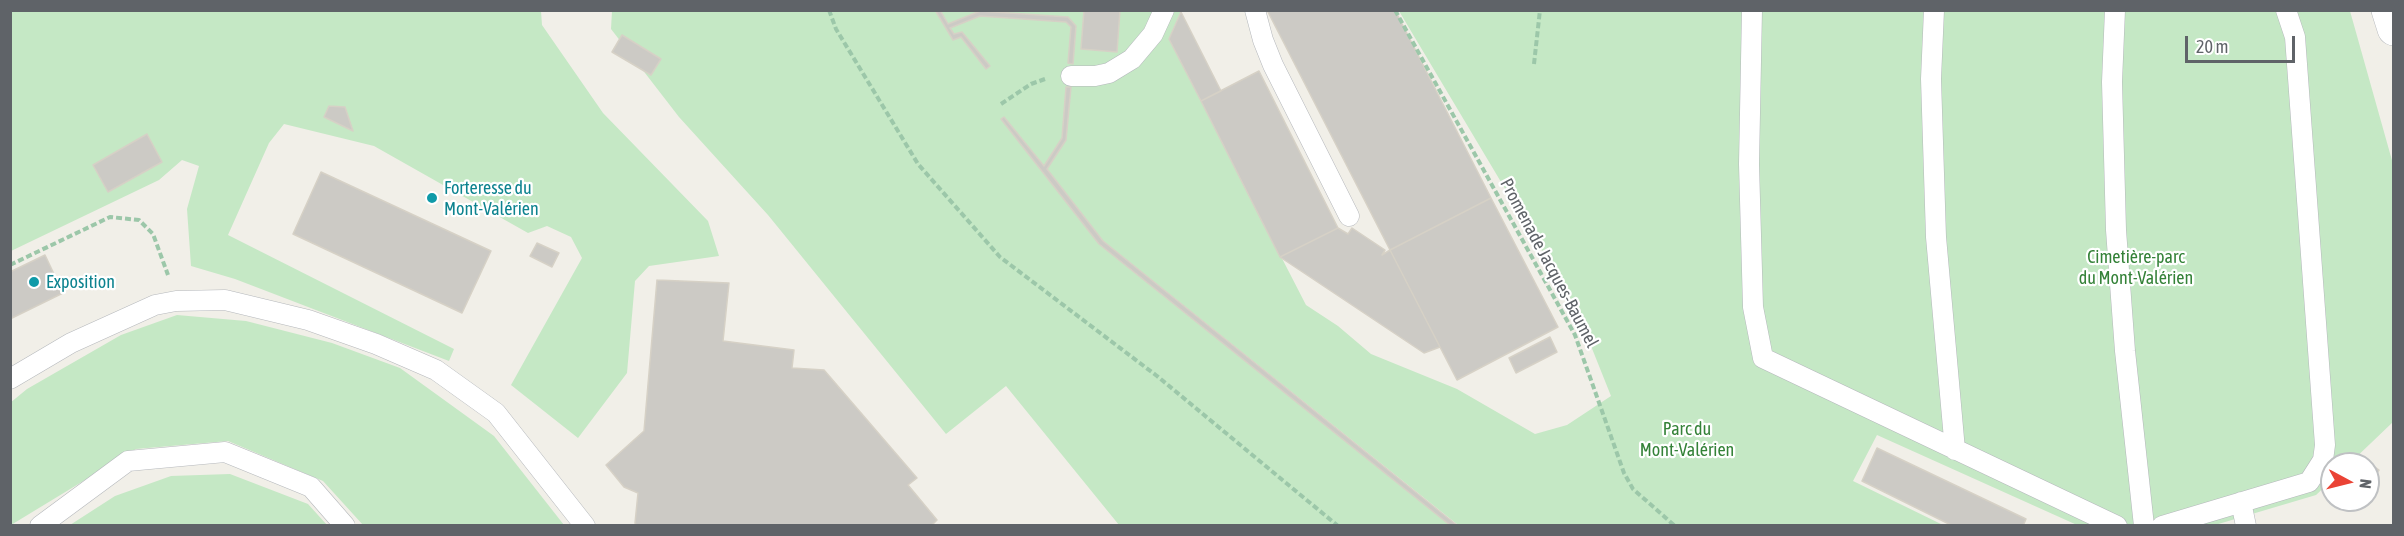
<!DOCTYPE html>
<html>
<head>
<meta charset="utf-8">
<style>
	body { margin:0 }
	#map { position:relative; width:2404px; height:536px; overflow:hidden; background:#f1efe8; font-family:"Asap Condensed",sans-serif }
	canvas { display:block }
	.frame { position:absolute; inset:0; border:12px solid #5f6368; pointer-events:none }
	.north { position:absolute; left:2320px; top:452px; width:60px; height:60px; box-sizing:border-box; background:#fff; border:2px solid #bfc1c3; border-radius:50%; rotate:97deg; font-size:16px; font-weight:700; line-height:24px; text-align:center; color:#5f6368 }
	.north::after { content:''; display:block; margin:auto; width:21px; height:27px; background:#ea4335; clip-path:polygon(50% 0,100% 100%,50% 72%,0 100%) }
	.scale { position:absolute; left:2185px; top:36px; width:110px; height:27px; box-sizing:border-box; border:3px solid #5f6368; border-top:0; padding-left:8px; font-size:18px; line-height:21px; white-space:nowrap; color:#5f6368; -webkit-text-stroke:4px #fff; paint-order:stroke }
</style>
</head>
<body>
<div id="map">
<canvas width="2404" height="536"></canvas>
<div class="frame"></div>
<div class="north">N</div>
<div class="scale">20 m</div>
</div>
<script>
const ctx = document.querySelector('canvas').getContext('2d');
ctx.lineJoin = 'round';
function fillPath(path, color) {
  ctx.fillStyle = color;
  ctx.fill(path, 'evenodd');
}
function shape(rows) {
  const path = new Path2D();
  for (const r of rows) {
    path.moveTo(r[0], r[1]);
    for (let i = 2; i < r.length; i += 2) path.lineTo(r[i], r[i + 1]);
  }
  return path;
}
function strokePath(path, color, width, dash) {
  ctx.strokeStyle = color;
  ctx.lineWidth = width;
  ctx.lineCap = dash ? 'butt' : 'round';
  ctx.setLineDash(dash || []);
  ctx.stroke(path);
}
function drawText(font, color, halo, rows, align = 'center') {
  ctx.font = font + ' "Asap Condensed",sans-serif';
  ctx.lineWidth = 4.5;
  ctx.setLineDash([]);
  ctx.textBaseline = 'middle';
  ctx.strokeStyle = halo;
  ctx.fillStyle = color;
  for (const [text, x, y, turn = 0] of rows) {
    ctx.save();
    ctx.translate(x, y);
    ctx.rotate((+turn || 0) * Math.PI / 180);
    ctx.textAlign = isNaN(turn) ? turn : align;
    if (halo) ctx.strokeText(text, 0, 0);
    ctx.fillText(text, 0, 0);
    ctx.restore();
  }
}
const green = shape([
	[10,11,541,11,542,25,603,113,708,221,719,256,649,266,635,281,627,373,578,438,511,385,582,258,571,237,547,226,528,233,374,146,284,124,269,143,228,235,454,349,449,361,235,279,191,266,187,209,199,166,182,160,159,180,11,251],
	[612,11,935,11,953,39,961,37,986,69,989,66,962,32,954,34,950,28,980,16,1066,22,1071,27,1068,63,1073,64,1076,26,1068,17,980,11,948,24,940,11,1181,11,1169,39,1306,305,1338,326,1371,354,1457,389,1535,434,1567,425,1611,396,1575,306,1399,11,2350,11,2393,164,2393,422,2349,464,2332,464,2332,480,2316,495,2215,525,2077,525,1877,435,1853,481,1943,525,1458,525,1103,241,1047,169,1066,140,1071,88,1066,87,1062,138,1044,166,1004,117,1001,119,1099,244,1451,525,1119,525,1006,386,946,434,768,215,679,117,611,29],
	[177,315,246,321,332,343,400,368,494,436,564,525,363,525,323,481,228,441,136,449,11,525,10,403,27,389,121,335],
	[230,474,308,504,327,525,70,525,115,496,171,476]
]);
const building = shape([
	[935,10,940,10,948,24,980,11,1068,17,1076,26,1073,64,1068,63,1071,27,1066,22,980,16,950,28,954,34,962,32,990,66,986,69,961,37,953,40,935,10],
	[1084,10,1120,10,1117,52,1081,49,1084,10],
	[1267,10,1395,10,1491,198,1390,250,1267,10],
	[1181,12,1221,91,1201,101,1169,39,1181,12],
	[622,35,661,59,651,75,612,52,622,35],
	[1259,71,1338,228,1280,257,1201,101,1259,71],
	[1066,87,1071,87,1066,140,1047,169,1103,241,1458,526,1451,526,1099,244,1001,119,1004,117,1044,166,1062,138,1066,87],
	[329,106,345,107,353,131,324,117,329,106],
	[147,134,162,162,108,192,93,165,147,134],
	[321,172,491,251,462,313,293,234,321,172],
	[1491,198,1558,327,1457,380,1390,250,1491,198],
	[1338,228,1348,234,1352,228,1385,250,1382,255,1390,250,1440,347,1424,353,1280,257,1338,228],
	[537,243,559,253,552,267,530,256,537,243],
	[45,255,63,293,10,319,10,272,45,255],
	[657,280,729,283,723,341,794,350,792,368,824,370,917,478,908,485,937,520,931,526,637,526,635,523,638,493,624,487,606,465,644,431,657,280],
	[1550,337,1557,352,1516,373,1509,358,1550,337],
	[1877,448,2026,519,2023,526,1953,526,1862,481,1877,448],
	[2365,460,2379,470,2368,486,2368,464,2362,464,2365,460]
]);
const path = shape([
	[829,10,836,29,918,164,1000,257,1157,376,1338,526],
	[1395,10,1575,335,1624,473,1633,489,1675,526],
	[1534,64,1540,10],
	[1001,104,1031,84,1045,79],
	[10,265,110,217,139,220,153,234,168,275]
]);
const lane = shape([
	[1255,10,1263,40,1273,65,1349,216],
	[1752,10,1749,164,1753,307,1763,358,2117,526],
	[1934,10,1931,79,1936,237,1955,450],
	[2115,10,2112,82,2116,230,2125,351,2144,526],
	[1071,76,1095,76,1109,73,1132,59,1153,34,1164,10],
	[10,379,71,343,155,305,176,301,225,300,308,320,376,344,436,370,496,413,585,526],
	[2241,502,2246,526],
	[40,526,128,461,225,452,311,487,345,526],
	[2162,526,2309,482,2323,460,2325,445,2295,37,2286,10]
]);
const street = shape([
	[2388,10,2394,29]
]);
const markers = [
	[432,198,6,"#0f9aa8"],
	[34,282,6,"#0f9aa8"]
];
const cultureNames = [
	["Forteresse du",444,188],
	["Mont-Valérien",444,209],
	["Exposition",46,282]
];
const parkNames = [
	["Cimetière-parc",2136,257],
	["du Mont-Valérien",2136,278],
	["Parc du",1687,429],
	["Mont-Valérien",1687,450]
];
const streetNames = [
	["Promenade Jacques-Baumel",1549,263,62]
];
fillPath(green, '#c5e8c5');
fillPath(building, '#cccac5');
strokePath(building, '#d6d1c6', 1.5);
strokePath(lane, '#b5b8bc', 21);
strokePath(street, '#b5b8bc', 34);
strokePath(path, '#9cc7a9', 4, [6, 3]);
strokePath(lane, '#fff', 20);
strokePath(street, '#fff', 33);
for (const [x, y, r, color] of markers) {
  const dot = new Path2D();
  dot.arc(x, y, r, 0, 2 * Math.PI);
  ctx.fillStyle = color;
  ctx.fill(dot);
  strokePath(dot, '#fff', 2);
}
drawText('18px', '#0d838f', '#fff', cultureNames, 'left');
drawText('18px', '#348238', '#fff', parkNames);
drawText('18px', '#5f6368', '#fff', streetNames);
</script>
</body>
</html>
